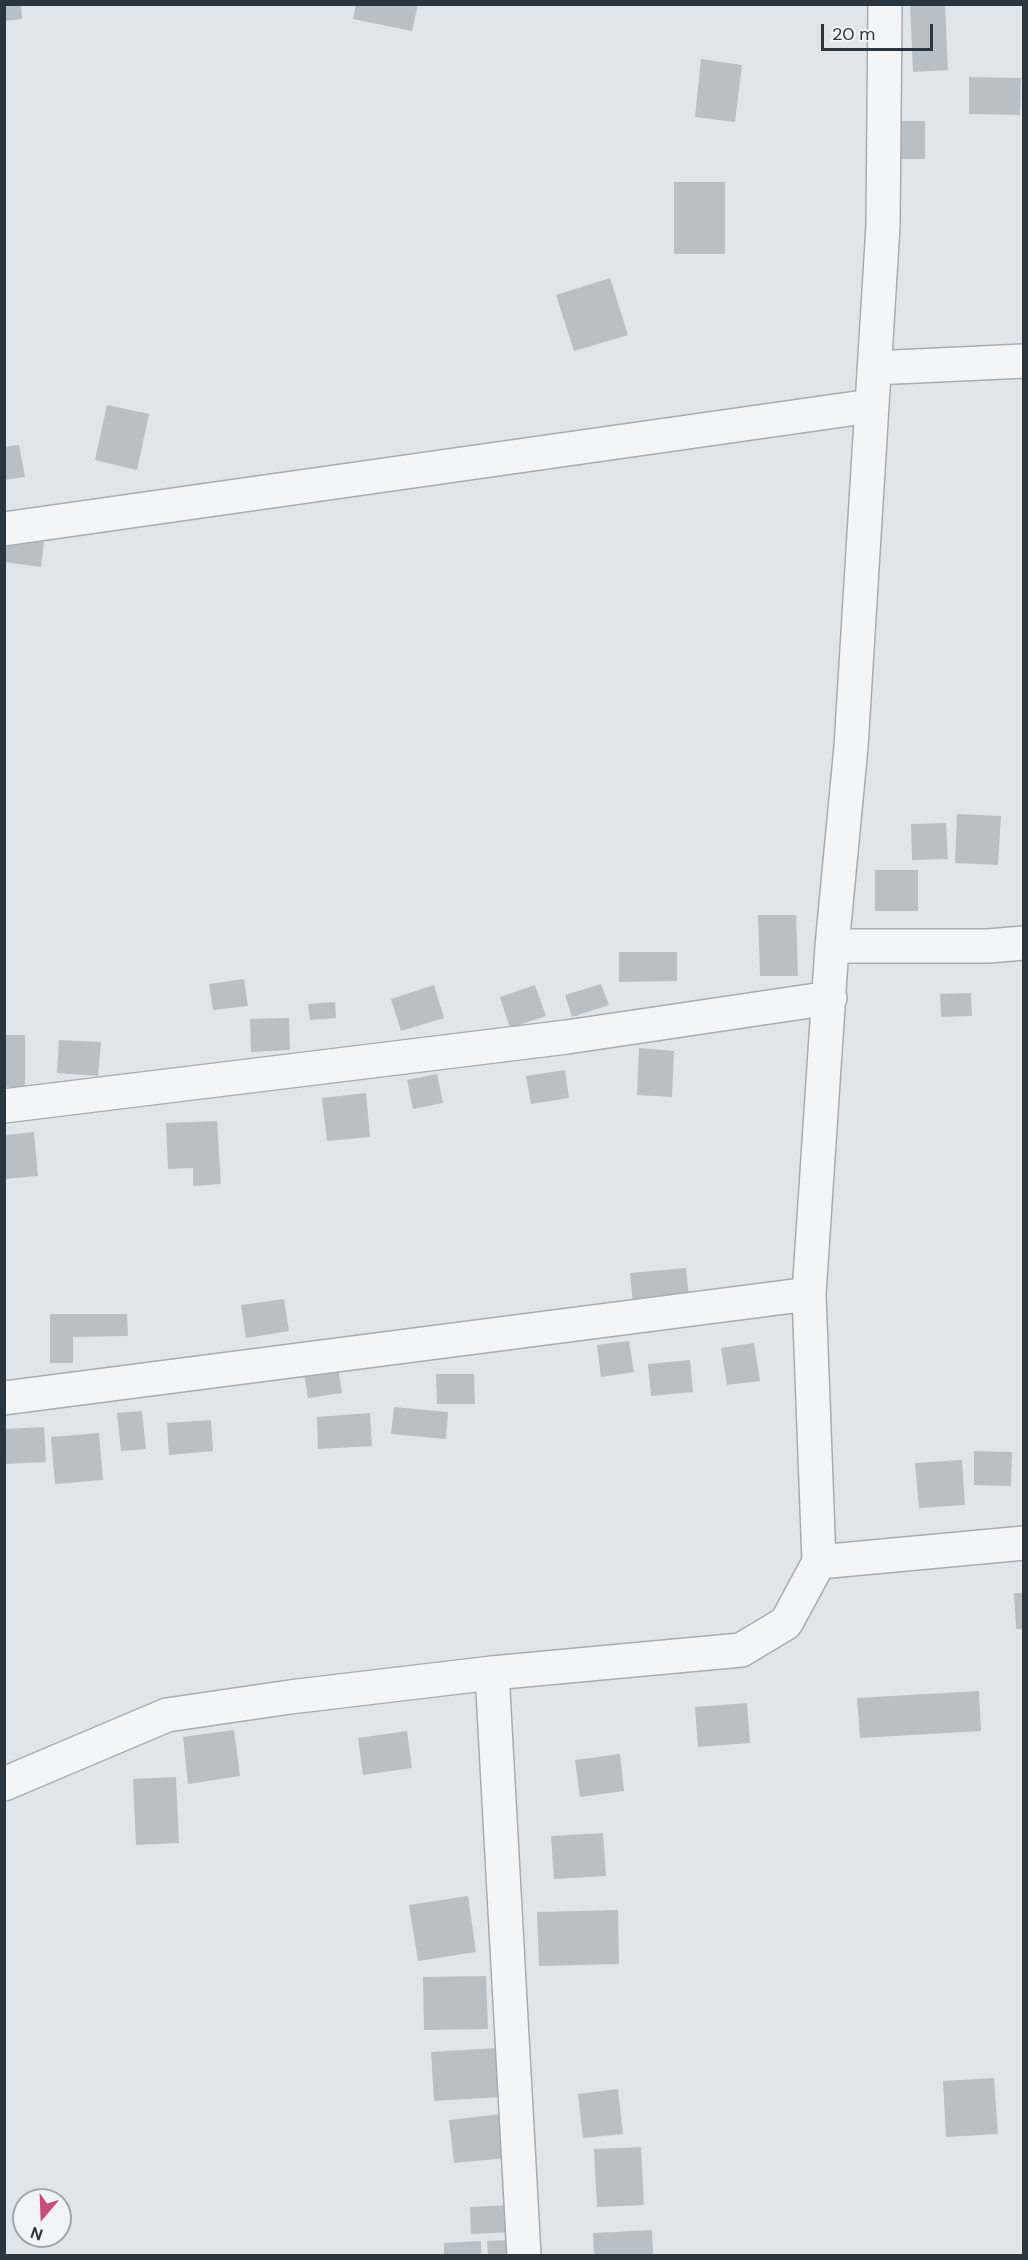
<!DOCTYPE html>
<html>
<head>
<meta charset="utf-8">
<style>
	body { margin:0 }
	#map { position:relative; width:1028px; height:2260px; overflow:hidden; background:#e0e5e9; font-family:"DM Sans",sans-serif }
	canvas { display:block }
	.frame { position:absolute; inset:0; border:6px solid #2a363f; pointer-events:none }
	.north { position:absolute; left:12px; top:2188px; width:60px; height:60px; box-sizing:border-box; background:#f0f4f6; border:2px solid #a1a8ad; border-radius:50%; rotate:199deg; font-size:16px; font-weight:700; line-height:24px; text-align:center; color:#2a363f }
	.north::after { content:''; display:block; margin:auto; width:21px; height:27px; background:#c74c7a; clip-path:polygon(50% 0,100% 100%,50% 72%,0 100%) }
	.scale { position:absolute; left:821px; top:24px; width:112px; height:27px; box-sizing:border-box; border:3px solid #2a363f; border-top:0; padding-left:8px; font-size:18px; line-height:21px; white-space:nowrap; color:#2a363f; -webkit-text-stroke:4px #f0f4f6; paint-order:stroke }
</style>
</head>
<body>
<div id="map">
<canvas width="1028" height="2260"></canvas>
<div class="frame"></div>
<div class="north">N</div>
<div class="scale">20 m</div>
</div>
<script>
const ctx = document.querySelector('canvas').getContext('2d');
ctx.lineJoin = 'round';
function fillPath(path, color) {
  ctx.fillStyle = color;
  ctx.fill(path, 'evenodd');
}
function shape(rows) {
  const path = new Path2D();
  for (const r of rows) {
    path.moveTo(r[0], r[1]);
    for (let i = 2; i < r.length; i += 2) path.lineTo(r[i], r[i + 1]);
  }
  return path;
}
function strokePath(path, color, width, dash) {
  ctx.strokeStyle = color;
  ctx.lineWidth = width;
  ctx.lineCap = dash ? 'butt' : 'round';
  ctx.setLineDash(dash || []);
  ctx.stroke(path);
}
const building = shape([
	[4,4,21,4,22,19,4,21],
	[356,4,418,4,412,31,353,19],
	[910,4,945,4,948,70,913,72],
	[701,59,742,65,735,122,695,117],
	[969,77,1021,78,1020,115,969,114],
	[899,121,925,121,925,159,899,159],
	[674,182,725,182,725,254,674,254],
	[610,278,628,335,574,351,556,295],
	[107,405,149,414,137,470,95,460],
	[19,445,25,477,4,480,4,447],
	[6,537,44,542,41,567,4,562],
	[957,814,1001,816,998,865,955,863],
	[946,823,948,859,912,860,911,824],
	[875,870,918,870,918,911,875,911],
	[758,915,796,915,798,976,760,976],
	[619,952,677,952,677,981,619,982],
	[244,979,248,1006,213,1010,209,984],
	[601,984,609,1005,572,1017,565,995],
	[434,985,444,1018,401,1031,391,999],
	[535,985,546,1016,510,1028,500,997],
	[971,993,972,1016,941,1017,940,994],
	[335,1002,336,1018,310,1020,308,1004],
	[289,1018,290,1050,251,1052,250,1019],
	[4,1035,25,1035,25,1087,4,1087],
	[59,1040,101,1042,98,1076,57,1073],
	[639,1048,674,1051,672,1097,637,1095],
	[565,1070,569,1098,531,1104,526,1076],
	[437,1074,443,1103,413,1109,407,1080],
	[366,1093,370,1137,327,1141,322,1098],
	[217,1121,221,1184,193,1186,193,1168,168,1169,166,1123],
	[34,1132,38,1176,5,1179,5,1135],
	[686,1268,689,1300,633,1305,630,1273],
	[284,1299,289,1331,246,1338,241,1305],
	[50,1314,127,1314,128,1336,73,1337,73,1363,50,1363],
	[629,1341,634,1372,601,1377,597,1345],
	[754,1343,760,1381,727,1385,721,1348],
	[690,1360,693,1392,651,1396,648,1364],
	[338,1368,342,1393,308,1398,304,1373],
	[436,1374,474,1374,475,1404,437,1404],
	[394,1407,448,1412,446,1439,391,1434],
	[142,1411,146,1449,121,1451,117,1413],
	[370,1413,372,1446,318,1449,317,1417],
	[211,1420,213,1451,169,1455,167,1423],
	[44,1427,46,1462,4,1464,4,1429],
	[99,1433,103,1480,55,1484,51,1437],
	[974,1451,1012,1452,1011,1486,974,1485],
	[962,1460,965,1505,919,1508,915,1463],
	[1014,1593,1024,1593,1024,1629,1016,1629],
	[979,1691,981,1731,860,1738,857,1698],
	[747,1703,750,1743,698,1747,695,1707],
	[234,1730,240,1776,188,1784,183,1737],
	[407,1731,412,1768,363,1775,358,1738],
	[620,1754,624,1791,580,1797,575,1760],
	[176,1777,179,1843,136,1845,133,1779],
	[603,1833,606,1876,554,1879,551,1836],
	[468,1896,476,1952,418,1961,409,1905],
	[618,1910,619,1964,539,1966,537,1912],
	[486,1976,488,2029,424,2030,423,1977],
	[497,2048,501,2097,434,2101,431,2052],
	[994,2078,998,2134,946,2137,943,2081],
	[618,2089,623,2134,583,2138,578,2094],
	[502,2114,507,2158,454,2163,449,2120],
	[641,2147,644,2205,597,2207,594,2149],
	[512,2205,514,2232,471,2234,470,2207],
	[652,2230,653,2256,594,2256,593,2233],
	[510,2240,510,2256,488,2256,487,2241],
	[481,2241,481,2256,444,2256,444,2243]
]);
const street = shape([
	[874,368,1024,361],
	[4,529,871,406],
	[832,946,988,946,1024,943],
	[4,1106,567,1037,830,998],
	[4,1398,809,1294],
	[819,1562,1024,1543],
	[492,1673,524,2256],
	[4,1784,167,1715,290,1697,492,1673,741,1650,786,1623,819,1562,809,1294,832,946,851,747,883,226,885,4]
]);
fillPath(building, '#b8c0c5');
strokePath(street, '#a6adb3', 36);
strokePath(street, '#f3f5f7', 33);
</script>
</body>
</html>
